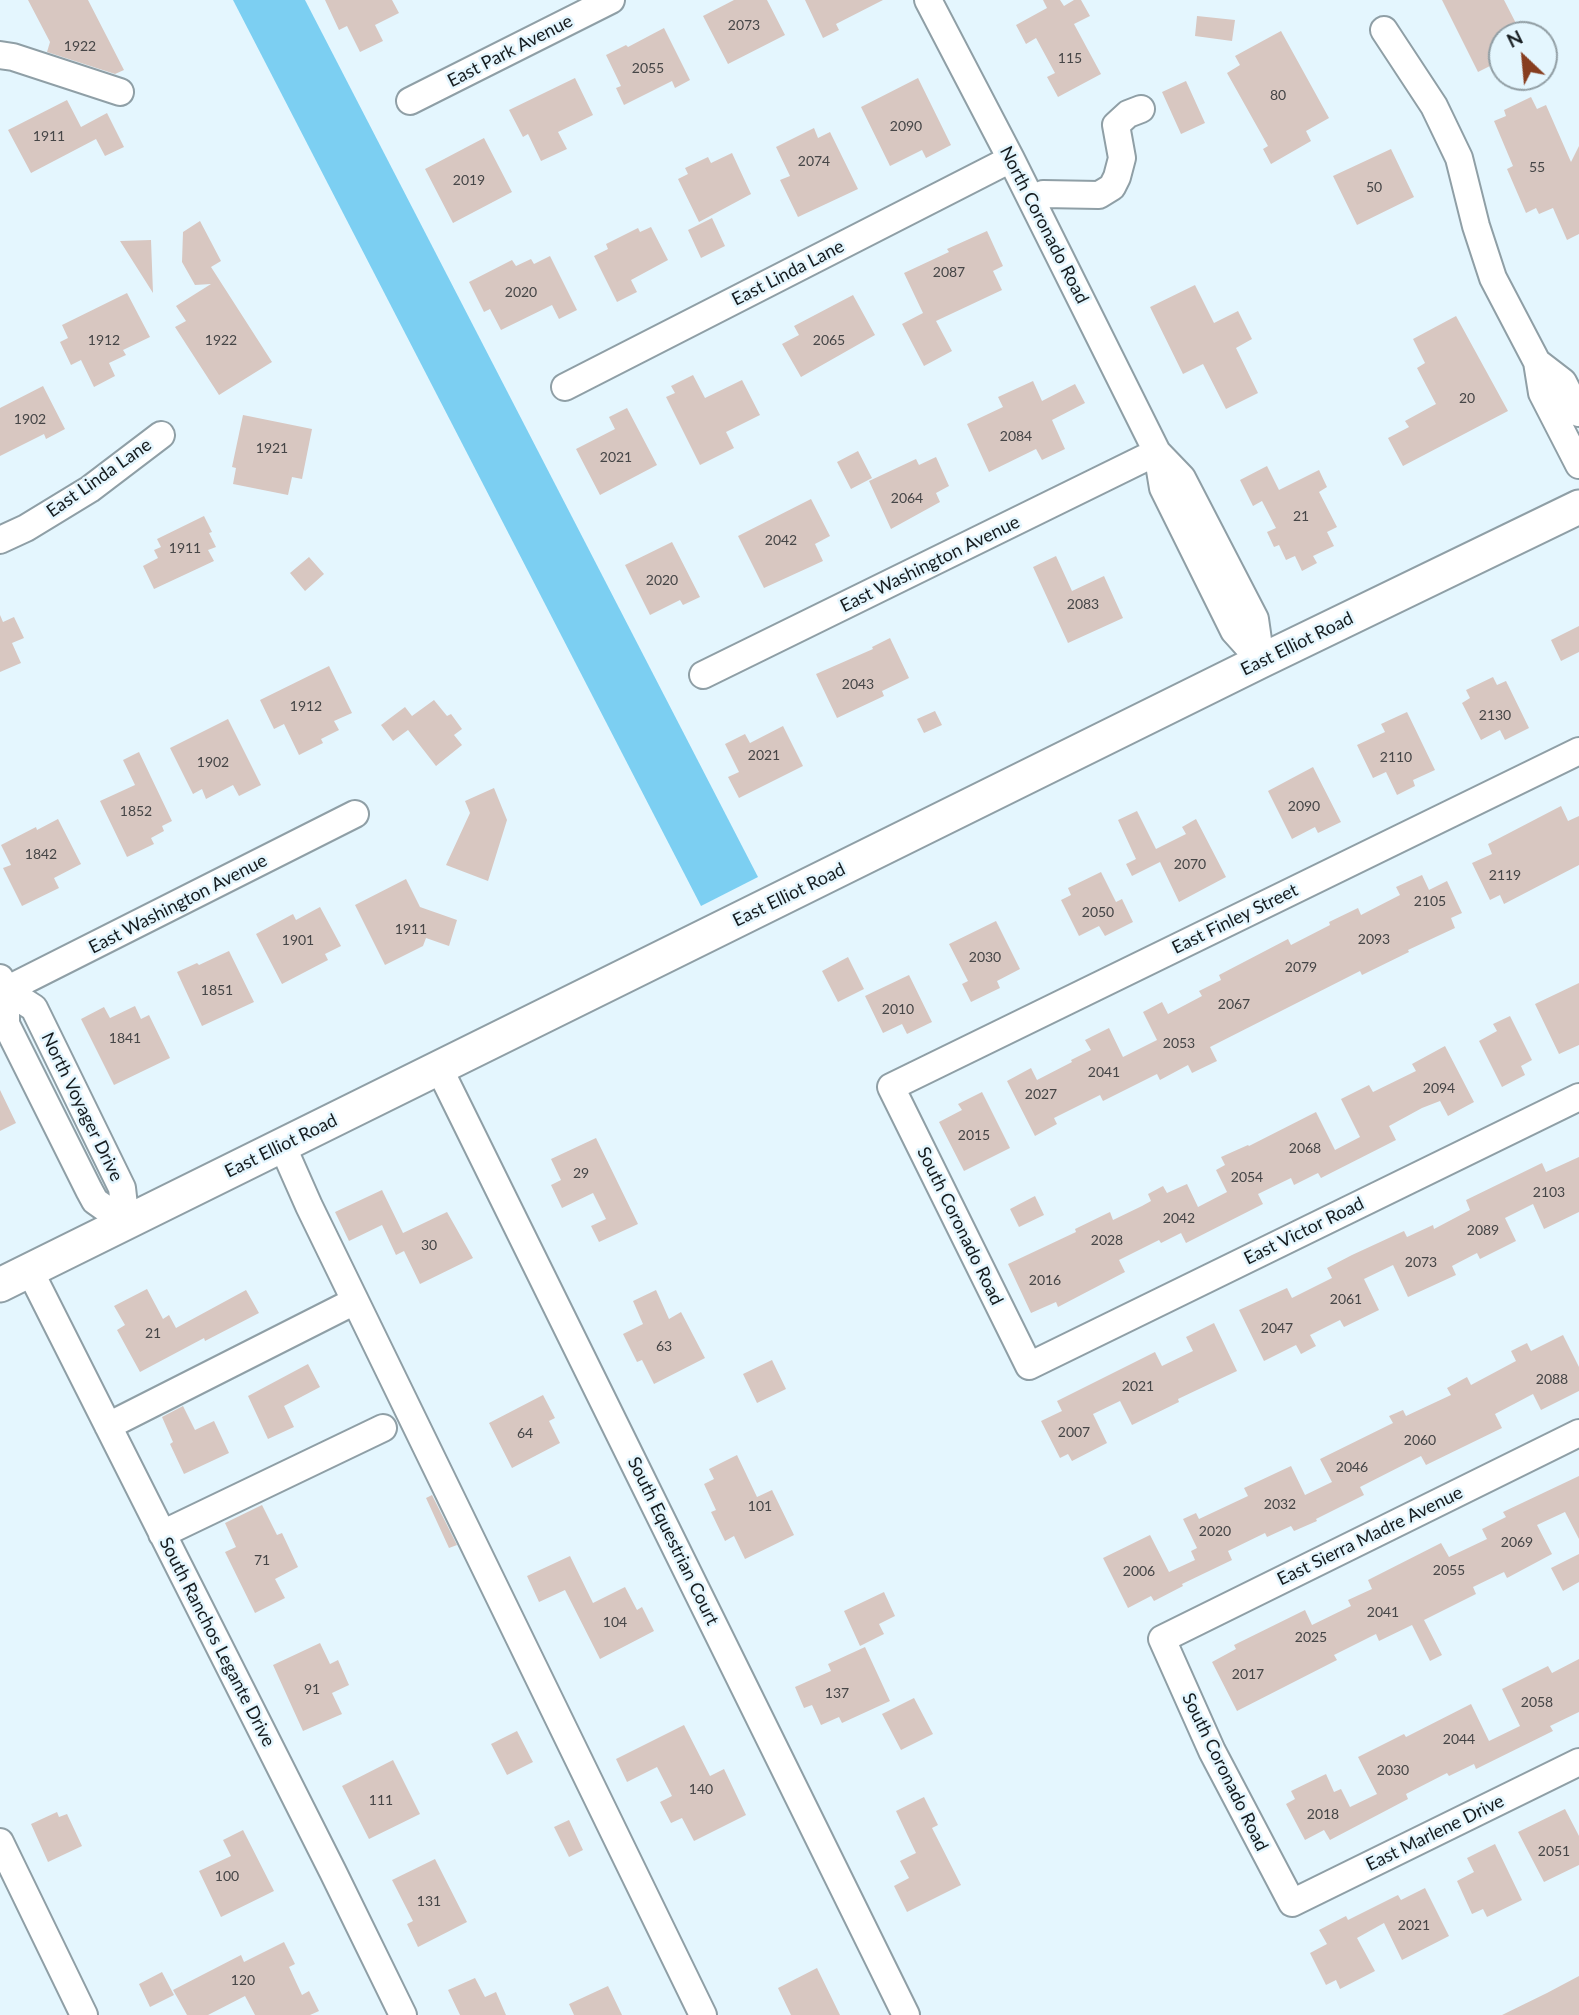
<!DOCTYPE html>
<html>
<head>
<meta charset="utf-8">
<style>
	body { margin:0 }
	#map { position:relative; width:1579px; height:2015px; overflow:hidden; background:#e4f6fe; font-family:Lato,sans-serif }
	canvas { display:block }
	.north { position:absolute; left:1488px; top:21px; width:70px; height:70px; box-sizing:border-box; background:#e4f6fe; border:2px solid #919ea4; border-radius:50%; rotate:334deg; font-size:19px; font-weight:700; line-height:28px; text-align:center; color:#151b1e }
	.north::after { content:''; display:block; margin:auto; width:24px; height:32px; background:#873e20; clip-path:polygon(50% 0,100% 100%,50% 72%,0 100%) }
</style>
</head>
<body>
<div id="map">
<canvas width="1579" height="2015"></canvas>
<div class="north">N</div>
</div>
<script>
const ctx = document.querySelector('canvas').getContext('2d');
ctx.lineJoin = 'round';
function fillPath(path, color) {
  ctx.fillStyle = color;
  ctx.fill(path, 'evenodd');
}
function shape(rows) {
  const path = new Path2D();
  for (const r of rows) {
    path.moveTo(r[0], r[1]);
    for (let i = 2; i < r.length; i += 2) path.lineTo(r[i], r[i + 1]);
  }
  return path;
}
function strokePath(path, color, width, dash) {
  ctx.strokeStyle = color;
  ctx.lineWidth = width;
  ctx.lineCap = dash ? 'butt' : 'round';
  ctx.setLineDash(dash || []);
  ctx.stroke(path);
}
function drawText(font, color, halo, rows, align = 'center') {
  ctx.font = font + ' Lato,sans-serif';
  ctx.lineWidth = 5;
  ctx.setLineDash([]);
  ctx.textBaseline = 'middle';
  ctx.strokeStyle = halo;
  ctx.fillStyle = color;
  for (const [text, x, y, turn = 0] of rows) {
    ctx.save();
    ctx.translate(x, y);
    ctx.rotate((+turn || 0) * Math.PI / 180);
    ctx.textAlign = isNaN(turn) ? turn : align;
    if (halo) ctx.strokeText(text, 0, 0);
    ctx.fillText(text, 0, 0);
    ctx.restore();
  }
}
const green = shape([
	[233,0,305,0,758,877,701,906]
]);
const building = shape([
	[28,0,88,0,124,70,115,74,47,52,50,42],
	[325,0,392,0,399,13,375,25,383,41,360,52,347,26,339,30],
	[734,0,767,0,785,35,728,64,703,16],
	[805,0,883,0,836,24,839,30,823,38],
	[1043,0,1060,0,1064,6,1074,0,1081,0,1090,16,1074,24,1101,74,1058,97,1047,77,1055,73,1036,38,1026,44,1016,25,1047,8],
	[1442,0,1504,0,1522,35,1502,35,1502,60,1478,72],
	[1197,16,1235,20,1232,41,1195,36],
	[664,28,690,80,675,88,672,81,624,105,616,88,621,86,606,55,626,45,628,47],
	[1281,31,1329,118,1306,131,1311,141,1271,164,1263,149,1268,146,1227,73,1240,65,1235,56],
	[575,78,593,115,558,132,567,149,541,161,528,134,523,137,509,110],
	[918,78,951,145,926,158,922,150,890,166,861,107],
	[1186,81,1205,123,1181,134,1162,92],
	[1531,97,1537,109,1546,105,1571,162,1579,146,1579,234,1567,240,1553,208,1539,214,1536,208,1526,213,1507,169,1513,166,1494,121,1506,116,1504,110],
	[67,100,81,127,107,113,124,147,105,156,96,139,31,173,8,130],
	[814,128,818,138,830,132,858,189,798,217,780,180,790,176,776,147],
	[484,138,512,192,453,223,425,169],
	[1391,149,1414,197,1357,225,1333,176],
	[732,153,751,194,699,222,678,179,688,174,685,168,708,157,711,163],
	[712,218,725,246,701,258,688,230],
	[200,221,221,261,211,267,272,362,219,395,175,327,186,321,176,306,211,284,195,285,182,262,183,232],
	[651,227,668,260,631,280,637,292,617,302,594,256,608,249,606,244,638,228,640,232],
	[987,231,1003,266,993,271,1002,290,936,321,952,351,924,366,902,324,923,313,904,273,949,252,947,249],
	[151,240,153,293,120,241],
	[550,256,577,310,559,319,552,305,501,330,490,309,484,312,469,282,512,260,516,266,531,259,534,264],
	[1195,285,1214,323,1238,311,1252,339,1236,348,1258,393,1226,409,1203,364,1183,374,1150,307],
	[127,293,150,337,123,350,126,355,109,363,115,376,94,387,81,360,71,365,60,342,68,338,62,325],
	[853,295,875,335,801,377,782,344,799,335,794,326],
	[1456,316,1508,411,1403,466,1388,438,1409,427,1405,421,1436,404,1417,368,1425,363,1413,339],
	[693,375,705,398,742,380,760,415,726,432,734,448,700,465,666,397,675,393,671,386],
	[1033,381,1042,401,1075,384,1085,403,1052,420,1065,449,1042,460,1036,449,989,472,967,424,1003,407,998,397],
	[43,386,65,429,46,439,44,434,0,456,0,408],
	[627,408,657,465,600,495,576,449,615,429,609,417],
	[243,415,312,429,302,479,292,477,288,495,233,484,236,468,232,467],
	[858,451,872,478,851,489,837,462],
	[936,457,949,486,936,493,940,502,891,529,869,481,916,459,919,465],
	[1267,466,1279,490,1319,470,1327,487,1319,492,1337,527,1327,532,1334,546,1313,556,1317,563,1302,571,1295,556,1286,560,1279,545,1274,547,1267,532,1276,528,1262,501,1253,506,1240,480],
	[811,499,830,536,815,544,823,561,764,588,738,536],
	[204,516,212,532,209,533,216,547,208,550,214,561,154,589,143,566,158,558,154,550,161,547,157,539],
	[672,542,700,597,683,605,680,600,650,615,625,565],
	[1056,556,1072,591,1104,576,1123,618,1068,643,1033,567],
	[309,557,324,574,305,591,290,573],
	[0,615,3,622,14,617,24,638,12,643,21,663,0,672],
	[1579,626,1579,652,1561,661,1551,640],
	[890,638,909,678,882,691,884,696,837,718,816,674,873,649,872,647],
	[329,666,352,713,334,721,339,730,321,739,323,743,299,755,284,724,274,729,260,700],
	[1493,677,1497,685,1506,681,1529,728,1505,740,1500,730,1481,740,1462,703,1470,698,1466,690],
	[434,700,447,716,451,714,462,729,454,735,462,745,436,766,408,730,393,741,381,725,405,707,412,716],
	[935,711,942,725,924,733,917,719],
	[1407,712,1435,770,1413,780,1415,786,1397,795,1386,772,1373,778,1357,745,1385,732,1381,724],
	[228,719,261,785,239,796,233,785,206,799,202,789,193,794,170,748],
	[783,726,803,766,739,798,728,777,739,772,725,744,745,734,750,743],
	[139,752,172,821,162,826,164,831,151,838,154,844,127,857,100,801,135,785,123,760],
	[1313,767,1341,822,1318,833,1315,827,1292,839,1268,791],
	[494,788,507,820,488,881,446,865,470,813,465,801],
	[1561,806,1568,821,1579,816,1579,865,1504,904,1500,895,1490,900,1472,863,1492,854,1488,844],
	[1137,811,1156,849,1186,834,1182,827,1196,819,1226,877,1179,902,1160,862,1132,876,1126,864,1136,859,1118,820],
	[58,819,81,864,54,878,59,888,22,906,3,868,11,865,1,845,36,827,37,830],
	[1101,872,1116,902,1122,899,1133,922,1105,936,1099,926,1079,936,1061,900,1071,895,1068,888],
	[1422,875,1429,890,1447,881,1462,913,1451,918,1455,928,1408,950,1409,952,1362,975,1360,971,1210,1047,1217,1061,1192,1073,1188,1065,1160,1080,1157,1074,1103,1101,1100,1095,1054,1118,1057,1124,1035,1136,1007,1081,1031,1068,1037,1080,1072,1062,1071,1060,1091,1050,1085,1040,1109,1028,1123,1057,1157,1040,1143,1012,1162,1002,1168,1014,1202,996,1199,991,1221,980,1219,975,1288,939,1291,945,1330,925,1329,922,1358,908,1361,915,1400,895,1396,887],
	[406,879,420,907,457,920,449,946,426,938,423,946,385,965,355,905],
	[320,907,341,946,325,954,328,960,282,984,256,934,293,914,296,920],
	[996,921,1020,969,997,981,1000,988,971,1002,962,984,968,981,949,944],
	[229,951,254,1002,202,1026,177,972,197,963,199,965],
	[848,957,864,989,838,1002,822,971],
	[909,975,932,1022,907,1034,902,1024,883,1033,865,996],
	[1579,983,1579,1045,1559,1054,1535,1004],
	[135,1006,141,1019,149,1015,170,1058,114,1085,81,1019,104,1007,110,1018],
	[1510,1016,1532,1060,1521,1066,1525,1075,1502,1087,1479,1041,1497,1031,1493,1024],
	[1445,1046,1474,1102,1448,1116,1440,1101,1422,1108,1389,1126,1396,1140,1321,1178,1318,1173,1294,1185,1291,1178,1258,1194,1263,1204,1186,1243,1181,1233,1161,1243,1159,1240,1119,1260,1125,1272,1058,1307,1056,1302,1031,1313,1008,1264,1076,1232,1075,1229,1110,1212,1113,1220,1142,1206,1151,1201,1148,1194,1163,1186,1167,1193,1187,1184,1198,1207,1227,1192,1216,1170,1225,1165,1221,1157,1248,1145,1249,1146,1316,1112,1335,1150,1360,1137,1341,1099,1369,1085,1373,1092,1416,1071,1412,1064],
	[0,1090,16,1123,0,1131],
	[982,1092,1010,1148,964,1171,939,1122,962,1110,958,1104],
	[596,1138,638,1224,599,1242,591,1226,606,1219,593,1193,562,1208,551,1185,561,1180,551,1159],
	[1579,1157,1579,1212,1544,1229,1533,1204,1505,1218,1516,1241,1480,1259,1477,1253,1452,1266,1456,1275,1408,1297,1393,1265,1364,1279,1379,1310,1344,1327,1340,1320,1310,1335,1316,1346,1301,1354,1296,1345,1264,1361,1239,1310,1287,1288,1292,1298,1332,1278,1327,1268,1352,1255,1404,1231,1407,1237,1433,1225,1434,1229,1470,1210,1466,1200,1542,1163,1546,1172],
	[382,1190,403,1233,447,1212,473,1258,420,1284,404,1251,396,1255,382,1225,349,1241,335,1212],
	[1035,1196,1044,1215,1019,1227,1010,1209],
	[147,1289,163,1319,169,1315,176,1328,246,1290,259,1313,205,1341,204,1338,140,1372,117,1330,125,1325,114,1306],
	[656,1290,669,1319,681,1312,705,1358,654,1384,642,1360,637,1362,623,1334,643,1324,633,1301],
	[1214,1323,1237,1371,1178,1399,1179,1402,1132,1425,1120,1401,1093,1414,1107,1443,1072,1461,1068,1454,1060,1458,1041,1421,1062,1411,1057,1401,1155,1352,1162,1366,1193,1351,1186,1337],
	[1563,1335,1579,1367,1579,1391,1541,1410,1533,1394,1495,1414,1502,1428,1426,1465,1421,1456,1360,1487,1364,1495,1316,1519,1317,1521,1294,1531,1291,1526,1267,1537,1265,1533,1228,1551,1232,1560,1182,1584,1183,1586,1154,1601,1151,1596,1128,1608,1103,1558,1150,1535,1169,1572,1195,1560,1191,1551,1197,1548,1183,1519,1196,1513,1199,1519,1248,1496,1244,1488,1291,1466,1305,1495,1332,1482,1320,1459,1393,1423,1389,1416,1403,1410,1406,1416,1451,1395,1447,1388,1467,1377,1471,1385,1516,1361,1511,1351,1527,1343,1531,1351],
	[772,1360,786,1389,757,1403,743,1374],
	[308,1364,320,1387,284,1406,294,1427,268,1439,248,1396],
	[543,1395,555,1418,549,1421,560,1443,512,1468,489,1423],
	[183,1406,195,1430,214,1421,229,1453,184,1474,170,1444,173,1442,162,1417],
	[737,1455,757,1497,772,1490,794,1535,745,1559,734,1536,725,1541,711,1512,716,1510,704,1484,714,1479,709,1469],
	[1579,1476,1579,1539,1565,1512,1537,1525,1552,1554,1507,1578,1504,1572,1473,1587,1476,1594,1424,1620,1442,1655,1430,1661,1412,1625,1379,1641,1376,1634,1334,1655,1337,1660,1237,1711,1212,1662,1236,1649,1234,1645,1305,1610,1312,1625,1351,1606,1348,1600,1372,1589,1368,1580,1441,1543,1449,1557,1487,1539,1482,1529,1506,1517,1503,1512],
	[432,1495,457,1545,449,1548,426,1498],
	[262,1505,277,1535,282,1533,298,1567,275,1579,285,1598,255,1613,225,1552,236,1547,225,1523],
	[1579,1554,1579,1582,1563,1591,1551,1568],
	[570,1556,593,1603,625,1587,637,1610,642,1607,654,1631,600,1659,565,1590,539,1602,527,1576],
	[884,1592,895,1616,879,1624,884,1634,860,1646,844,1611],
	[320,1643,330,1664,338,1660,349,1685,332,1693,342,1714,303,1731,273,1665],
	[865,1647,890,1701,842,1723,839,1717,821,1725,812,1705,804,1708,795,1687,831,1671,828,1664],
	[1579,1659,1579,1712,1550,1726,1553,1731,1476,1769,1474,1764,1449,1776,1447,1773,1406,1794,1408,1799,1330,1840,1324,1830,1305,1840,1286,1804,1295,1799,1291,1791,1326,1774,1334,1792,1341,1789,1350,1807,1377,1794,1358,1757,1404,1734,1406,1737,1471,1704,1489,1741,1520,1726,1502,1689,1548,1666,1552,1673],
	[914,1698,933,1734,901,1750,882,1714],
	[684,1725,710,1776,724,1769,746,1815,694,1841,682,1818,671,1823,660,1802,672,1796,657,1767,627,1782,616,1759],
	[517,1731,533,1762,507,1775,491,1744],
	[393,1760,420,1814,369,1839,342,1786],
	[924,1797,938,1825,932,1828,961,1885,907,1912,894,1886,909,1878,900,1861,916,1853,896,1811],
	[1565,1809,1579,1836,1579,1865,1544,1882,1518,1832],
	[57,1812,59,1817,67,1814,82,1846,48,1862,31,1824],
	[569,1820,583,1850,569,1857,554,1827],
	[243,1830,274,1891,221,1917,199,1871,231,1856,223,1840],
	[1495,1844,1522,1900,1487,1917,1483,1909,1472,1914,1457,1881,1474,1872,1467,1858],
	[435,1859,467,1922,418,1947,407,1924,413,1921,392,1880],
	[1425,1888,1449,1936,1402,1960,1384,1923,1357,1938,1375,1971,1340,1989,1336,1980,1326,1985,1310,1953,1327,1944,1319,1930,1346,1916,1348,1920,1398,1895,1401,1900],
	[284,1942,295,1964,289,1967,302,1995,309,1991,319,2011,310,2015,255,2015,245,1996,208,2015,187,2015,173,1990,241,1955,244,1962],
	[817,1968,840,2015,791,2015,778,1988],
	[162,1972,174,1995,150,2007,139,1984],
	[1579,1976,1579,2015,1502,2015,1547,1993],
	[475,1978,485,1997,496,1992,506,2015,460,2015,448,1990],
	[608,1986,622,2015,574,2015,569,2004]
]);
const minor = shape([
	[928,0,1011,159,1157,452,1163,488,1234,631,1261,661],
	[1384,30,1434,106,1459,158,1476,226,1493,278,1537,362,1542,393,1579,465],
	[0,55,13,57,120,92],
	[410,101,611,0],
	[1031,199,1043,194,1099,195,1112,187,1117,177,1122,158,1116,125,1128,114,1141,109],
	[1537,362,1563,382,1579,413],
	[565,387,1011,159],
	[1157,452,1182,478,1255,619,1261,661],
	[0,540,26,528,90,489,161,435],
	[703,675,1157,452],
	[1579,751,891,1087,1029,1366,1579,1097],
	[0,978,6,990,6,1024,89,1190,95,1201,126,1223],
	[6,990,34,1008,122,1188,126,1223],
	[0,993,355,814],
	[439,1068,906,2015],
	[282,1145,309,1206,703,2015],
	[30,1271,333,1872,403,2015],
	[108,1426,355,1301],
	[1579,1433,1162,1639,1212,1751,1292,1903,1579,1762],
	[162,1534,383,1428],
	[0,1842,84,2015]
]);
const major = shape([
	[0,1285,1261,661,1579,507]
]);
const numberNames = [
	["2073",744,25],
	["1922",80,46],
	["115",1070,58],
	["2055",648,68],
	["80",1278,95],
	["2090",906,126],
	["1911",49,136],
	["2074",814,161],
	["55",1537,167],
	["2019",469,180],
	["50",1374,187],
	["2087",949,272],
	["2020",521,292],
	["1912",104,340],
	["1922",221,340],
	["2065",829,340],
	["20",1467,398],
	["1902",30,419],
	["2084",1016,436],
	["1921",272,448],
	["2021",616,457],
	["2064",907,498],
	["21",1301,516],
	["2042",781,540],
	["1911",185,548],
	["2020",662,580],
	["2083",1083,604],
	["2043",858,684],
	["1912",306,706],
	["2130",1495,715],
	["2021",764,755],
	["2110",1396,757],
	["1902",213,762],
	["2090",1304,806],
	["1852",136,811],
	["1842",41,854],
	["2070",1190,864],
	["2119",1505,875],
	["2105",1430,901],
	["2050",1098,912],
	["1911",411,929],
	["2093",1374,939],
	["1901",298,940],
	["2030",985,957],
	["2079",1301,967],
	["1851",217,990],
	["2067",1234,1004],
	["2010",898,1009],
	["1841",125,1038],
	["2053",1179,1043],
	["2041",1104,1072],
	["2094",1439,1088],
	["2027",1041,1094],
	["2015",974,1135],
	["2068",1305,1148],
	["29",581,1173],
	["2054",1247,1177],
	["2103",1549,1192],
	["2042",1179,1218],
	["2089",1483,1230],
	["2028",1107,1240],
	["30",429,1245],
	["2073",1421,1262],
	["2016",1045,1280],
	["2061",1346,1299],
	["2047",1277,1328],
	["21",153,1333],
	["63",664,1346],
	["2088",1552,1379],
	["2021",1138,1386],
	["2007",1074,1432],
	["64",525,1433],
	["2060",1420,1440],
	["2046",1352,1467],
	["2032",1280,1504],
	["101",760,1506],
	["2020",1215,1531],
	["2069",1517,1542],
	["71",262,1560],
	["2055",1449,1570],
	["2006",1139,1571],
	["2041",1383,1612],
	["104",615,1622],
	["2025",1311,1637],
	["2017",1248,1674],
	["91",312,1689],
	["137",837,1693],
	["2058",1537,1702],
	["2044",1459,1739],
	["2030",1393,1770],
	["140",701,1789],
	["111",381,1800],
	["2018",1323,1814],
	["2051",1554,1851],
	["100",227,1876],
	["131",429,1901],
	["2021",1414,1925],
	["120",243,1980]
];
const streetNames = [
	["East Park Avenue",510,51,-27],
	["North Coronado Road",1044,225,63],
	["East Linda Lane",788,273,-27],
	["East Linda Lane",99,478,-35],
	["East Washington Avenue",930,564,-26],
	["East Elliot Road",1297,644,-26],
	["East Elliot Road",789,895,-26],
	["East Washington Avenue",178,904,-27],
	["East Finley Street",1235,919,-26],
	["North Voyager Drive",82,1107,64],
	["East Elliot Road",281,1146,-26],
	["South Coronado Road",960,1226,64],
	["East Victor Road",1304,1231,-26],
	["East Sierra Madre Avenue",1370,1536,-26],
	["South Equestrian Court",673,1541,64],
	["South Ranchos Legante Drive",217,1642,63],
	["South Coronado Road",1225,1772,64],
	["East Marlene Drive",1435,1833,-26]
];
fillPath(green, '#7ccff2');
fillPath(building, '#d8c7c1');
strokePath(minor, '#8f9fa6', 30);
strokePath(major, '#8f9fa6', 37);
strokePath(minor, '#fff', 26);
strokePath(major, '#fff', 33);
drawText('14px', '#464647', null, numberNames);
drawText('18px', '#151b1e', '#e4f6fe', streetNames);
</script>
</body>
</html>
